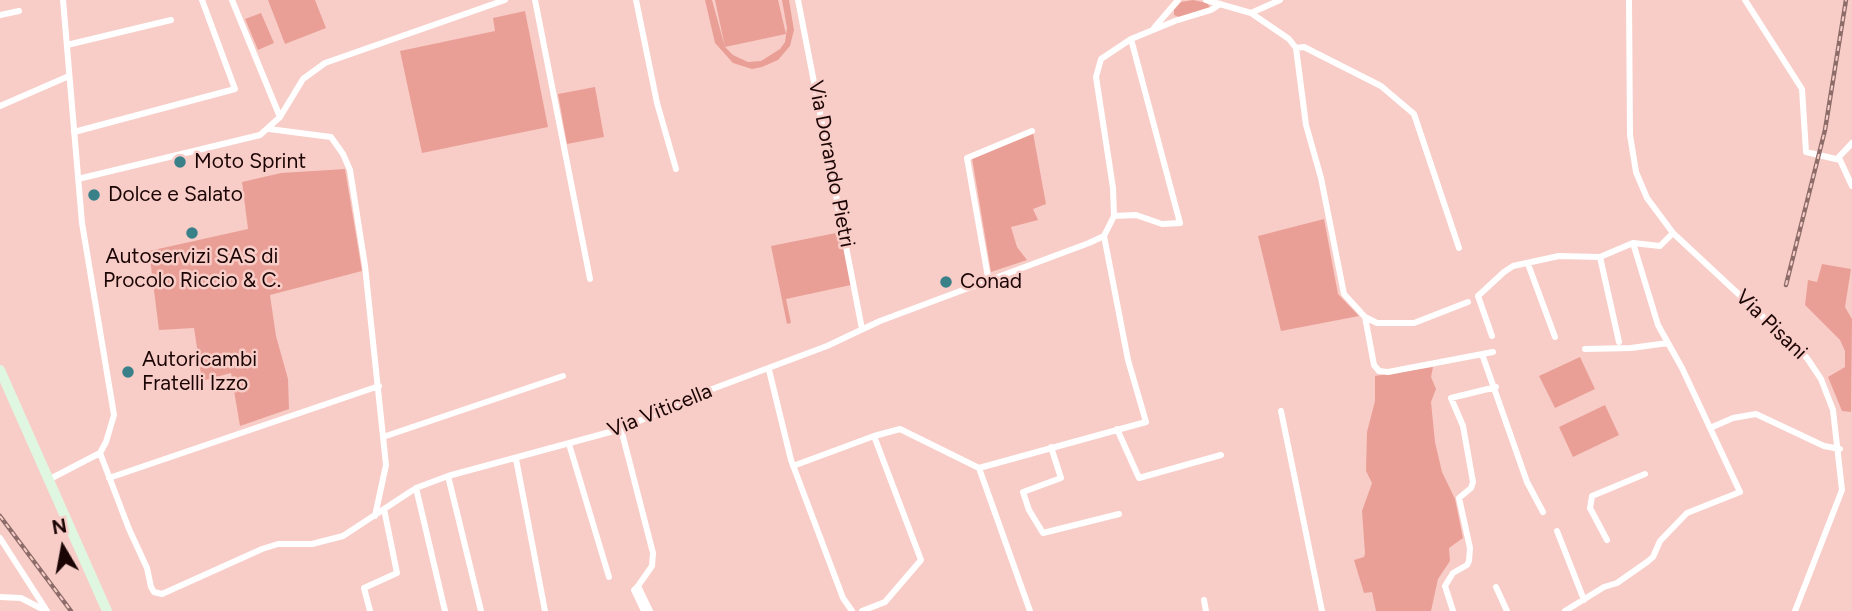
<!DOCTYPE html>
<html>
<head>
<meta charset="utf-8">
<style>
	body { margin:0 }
	#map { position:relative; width:1852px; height:611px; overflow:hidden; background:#f8cdc8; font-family:Figtree,sans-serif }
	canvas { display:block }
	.north { position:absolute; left:28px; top:513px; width:70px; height:70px; -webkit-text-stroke:5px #f8cdc8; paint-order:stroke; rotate:350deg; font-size:19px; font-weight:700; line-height:28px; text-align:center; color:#1b0504 }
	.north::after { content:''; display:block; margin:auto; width:24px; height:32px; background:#1b0504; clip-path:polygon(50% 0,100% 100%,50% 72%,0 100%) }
</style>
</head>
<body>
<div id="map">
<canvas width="1852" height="611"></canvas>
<div class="north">N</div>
</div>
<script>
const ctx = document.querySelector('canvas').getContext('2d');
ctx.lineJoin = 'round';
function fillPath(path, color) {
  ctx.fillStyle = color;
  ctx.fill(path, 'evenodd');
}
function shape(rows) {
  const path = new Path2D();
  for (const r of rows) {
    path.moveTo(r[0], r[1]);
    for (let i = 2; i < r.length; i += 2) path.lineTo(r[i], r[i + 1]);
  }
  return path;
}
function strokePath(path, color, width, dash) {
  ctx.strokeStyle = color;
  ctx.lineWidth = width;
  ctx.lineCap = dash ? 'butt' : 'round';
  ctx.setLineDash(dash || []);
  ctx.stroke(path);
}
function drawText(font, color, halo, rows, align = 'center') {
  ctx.font = font + ' Figtree,sans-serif';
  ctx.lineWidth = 5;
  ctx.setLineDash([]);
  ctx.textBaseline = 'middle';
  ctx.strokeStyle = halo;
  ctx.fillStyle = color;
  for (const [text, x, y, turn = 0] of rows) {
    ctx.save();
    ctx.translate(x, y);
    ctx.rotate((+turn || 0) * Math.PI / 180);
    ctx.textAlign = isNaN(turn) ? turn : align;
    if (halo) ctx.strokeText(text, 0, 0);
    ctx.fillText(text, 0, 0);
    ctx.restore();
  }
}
const green = shape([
	[268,0,315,0,326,28,285,44],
	[705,0,712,0,725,47,715,0,778,0,786,34,725,47,733,55,748,62,761,61,780,49,785,42,787,28,782,0,789,0,794,30,790,46,778,60,762,67,752,69,733,63,715,43],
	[1193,0,1207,3,1210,7,1179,17,1174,15,1174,10,1181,2],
	[525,11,548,127,422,153,400,51,495,31,493,18],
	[261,13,274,43,258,50,245,19],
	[595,87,604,137,567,144,558,94],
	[1033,133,1046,204,1033,209,1038,220,1011,227,1017,247,1027,260,991,272,972,158],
	[345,169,362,271,270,295,276,336,288,379,289,409,240,426,231,373,202,381,194,328,159,330,149,251,248,229,242,182,281,173],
	[1324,219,1338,294,1359,316,1281,331,1258,236],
	[841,232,851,285,786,299,791,323,787,324,771,246],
	[1822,264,1851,269,1845,307,1852,319,1851,412,1842,411,1828,377,1845,367,1845,351,1840,340,1805,305,1808,280,1817,282],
	[1580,357,1595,389,1555,408,1539,376],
	[1433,367,1431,377,1436,389,1431,402,1435,442,1442,472,1455,499,1463,538,1449,548,1450,561,1438,579,1431,611,1376,611,1372,592,1364,593,1354,560,1364,557,1365,553,1362,511,1372,483,1366,471,1367,432,1375,401,1375,376],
	[1605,405,1619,435,1573,457,1559,427]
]);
const minor = shape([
	[232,0,280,117],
	[535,0,590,279],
	[636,0,657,103,676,169],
	[798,0,862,329],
	[1206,0,1251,13,1289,39,1296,48,1306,125,1321,178,1344,294,1365,317,1374,365,1379,371,1388,372,1493,352],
	[1629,0,1630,135,1636,172,1647,198,1673,233,1807,358,1821,379,1833,410,1842,490,1795,611],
	[1745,0,1802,89,1806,152,1840,160,1852,186],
	[1251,13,1280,0],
	[0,15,19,11],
	[1154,28,1178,0],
	[67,45,171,20],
	[1296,48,1304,47,1381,86,1414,114,1459,248],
	[0,106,69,76],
	[269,129,331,137,343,154,350,170,365,266,386,465,375,516],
	[74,132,235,89,202,0],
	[1837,159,1852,143],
	[78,179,260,135,280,117,303,79,325,63,505,0],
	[1114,216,1136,215,1162,224,1180,223,1131,39],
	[1600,257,1619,342],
	[1528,264,1555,337],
	[989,283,967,158,1032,131],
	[1365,317,1377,323,1414,323,1468,302],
	[1492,336,1478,296,1504,272,1513,266,1559,256,1600,257,1633,243],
	[1585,349,1631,348,1668,343],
	[1482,354,1527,482,1543,512],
	[769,370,791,460,843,598,852,611],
	[1281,411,1322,611],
	[1710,428,1733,418,1756,414,1824,446,1840,449],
	[621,429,653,553,652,566,638,586,650,611],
	[1117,429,1139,478,1221,455],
	[383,437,563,376],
	[569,444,609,577],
	[1051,447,1061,478,1023,492,1029,510,1043,533,1119,514],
	[100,453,129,529,147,568,151,587,154,592,162,594,262,549,278,544,312,544,343,536,416,488,448,476,621,429,707,391,827,346,880,321,1089,243,1104,236,1114,216,1113,188,1096,77,1101,59,1131,39,1175,21,1211,10,1220,4],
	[516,459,545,611],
	[793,466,874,436],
	[979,468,1146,422,1128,360,1104,236],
	[448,476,481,611],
	[109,478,379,386],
	[48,480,100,453,106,442,114,415,82,223,63,0],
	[416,488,445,611],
	[1557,531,1584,600],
	[0,538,47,611],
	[1607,540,1590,508,1592,496,1645,474],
	[638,586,634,590,644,611],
	[1496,587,1507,611],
	[0,597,21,598,44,610],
	[1204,600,1206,611],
	[370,611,364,588,397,573,384,509],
	[862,611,885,602,921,560,874,436,900,429,979,468,1030,611],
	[1453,611,1445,586,1453,573,1467,565,1469,561,1470,548,1459,498,1471,488,1473,482,1463,426,1451,398,1496,387],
	[1565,611,1604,587,1617,583,1647,562,1653,557,1660,541,1687,513,1740,492,1682,368,1658,325,1633,243,1660,246,1673,233]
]);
const secondary = shape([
	[0,370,107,611]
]);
const rail = shape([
	[1786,285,1825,130,1846,0],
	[0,516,71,611]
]);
const markers = [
	[180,162,7,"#398089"],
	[94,195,7,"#398089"],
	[192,233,7,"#398089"],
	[946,282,7,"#398089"],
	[128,372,7,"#398089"]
];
const poiNames = [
	["Moto Sprint",194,162],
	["Dolce e Salato",108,195],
	["Autoservizi SAS di",192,257,"center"],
	["Procolo Riccio & C.",192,281,"center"],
	["Conad",960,282],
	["Autoricambi",142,360],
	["Fratelli Izzo",142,384]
];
const streetNames = [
	["Via Dorando Pietri",831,164,79],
	["Via Pisani",1771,325,44],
	["Via Viticella",660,411,-22]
];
fillPath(green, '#ea9f96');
strokePath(minor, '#fff', 6);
strokePath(secondary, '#dff7e1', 10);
strokePath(rail, '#8d6c69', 4.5);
strokePath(rail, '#f8cdc8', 2, [5]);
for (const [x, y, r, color] of markers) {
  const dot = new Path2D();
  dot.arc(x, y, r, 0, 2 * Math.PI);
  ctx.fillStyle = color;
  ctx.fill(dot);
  strokePath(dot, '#f8cdc8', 2.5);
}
drawText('21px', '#1b0504', '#f8cdc8', poiNames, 'left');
drawText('21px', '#1b0504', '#f8cdc8', streetNames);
</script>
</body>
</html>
